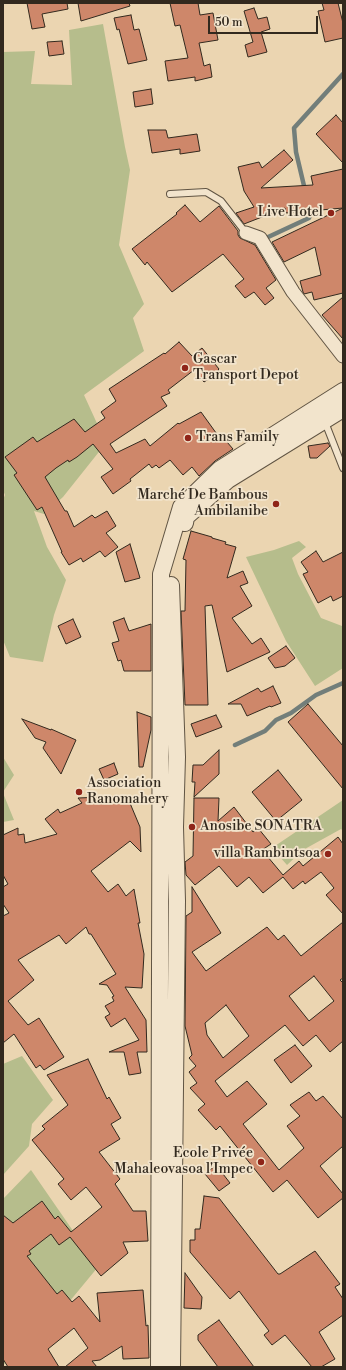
<!DOCTYPE html>
<html>
<head>
<meta charset="utf-8">
<style>
	body { margin:0 }
	#map { position:relative; width:346px; height:1370px; overflow:hidden; background:#ebd5b1; font-family:"Libre Bodoni",serif }
	canvas { display:block }
	.frame { position:absolute; inset:0; border:4px solid #32291e; pointer-events:none }
	.scale { position:absolute; left:208px; top:16px; width:110px; height:18px; box-sizing:border-box; border:2px solid #32291e; border-top:0; padding-left:5px; font-size:12px; line-height:14px; white-space:nowrap; color:#32291e; -webkit-text-stroke:3px #f2e4cc; paint-order:stroke }
</style>
</head>
<body>
<div id="map">
<canvas width="346" height="1370"></canvas>
<div class="frame"></div>
<div class="scale">50 m</div>
</div>
<script>
const ctx = document.querySelector('canvas').getContext('2d');
ctx.lineJoin = 'round';
function fillPath(path, color) {
  ctx.fillStyle = color;
  ctx.fill(path, 'evenodd');
}
function shape(rows) {
  const path = new Path2D();
  for (const r of rows) {
    path.moveTo(r[0], r[1]);
    for (let i = 2; i < r.length; i += 2) path.lineTo(r[i], r[i + 1]);
  }
  return path;
}
function strokePath(path, color, width, dash) {
  ctx.strokeStyle = color;
  ctx.lineWidth = width;
  ctx.lineCap = dash ? 'butt' : 'round';
  ctx.setLineDash(dash || []);
  ctx.stroke(path);
}
function drawText(font, color, halo, rows, align = 'center') {
  ctx.font = font + ' "Libre Bodoni",serif';
  ctx.lineWidth = 3.5;
  ctx.setLineDash([]);
  ctx.textBaseline = 'middle';
  ctx.strokeStyle = halo;
  ctx.fillStyle = color;
  for (const [text, x, y, turn = 0] of rows) {
    ctx.save();
    ctx.translate(x, y);
    ctx.rotate((+turn || 0) * Math.PI / 180);
    ctx.textAlign = isNaN(turn) ? turn : align;
    if (halo) ctx.strokeText(text, 0, 0);
    ctx.fillText(text, 0, 0);
    ctx.restore();
  }
}
const green = shape([
	[103,24,125,147,130,170,119,245,144,304,133,318,144,351,84,395,106,443,63,497,44,514,34,511,47,547,66,580,54,615,43,662,10,657,3,640,3,500,5,495,3,490,3,52,35,51,31,84,72,85,69,30],
	[299,541,306,547,292,558,298,574,321,618,342,626,343,628,343,668,315,686,286,641,246,557,274,550],
	[3,757,14,775,3,792],
	[3,793,14,820,3,822],
	[343,800,343,831,341,829,303,850,287,865,272,848],
	[22,1056,53,1100,32,1124,29,1146,3,1175,3,1064],
	[31,1170,98,1267,50,1325,3,1365,3,1199]
]);
const stream = shape([
	[305,190,296,152,294,128,343,74],
	[266,238,309,218,311,212,309,205],
	[235,745,265,731,276,720,291,713,316,695,343,683]
]);
const building = shape([
	[27,3,67,3,68,9,42,14,45,27,32,29,27,3],
	[78,3,129,3,130,6,81,21,78,3],
	[170,3,198,3,200,15,213,13,218,40,199,43,204,66,210,64,212,77,195,81,195,77,168,81,165,61,188,58,180,25,175,26,170,3],
	[322,3,338,3,343,23,343,38,325,42,318,11,324,10,322,3],
	[254,8,258,19,267,17,270,29,261,32,267,52,248,57,245,45,253,42,244,11,254,8],
	[131,15,134,30,139,29,147,60,128,64,119,29,117,30,114,18,131,15],
	[62,41,64,54,49,56,47,42,62,41],
	[151,89,153,104,135,107,133,92,151,89],
	[336,115,343,123,343,163,316,134,336,115],
	[148,130,166,130,168,138,197,134,200,151,180,154,180,149,152,153,148,130],
	[284,150,293,160,261,188,313,185,311,176,343,169,343,208,286,213,285,208,244,224,236,213,254,207,244,191,238,167,259,162,262,168,284,150],
	[185,205,200,222,219,206,238,231,238,235,240,238,255,245,276,280,266,288,274,298,265,305,254,292,245,298,235,286,244,279,223,254,172,292,147,262,145,265,132,249,177,214,176,213,185,205],
	[343,208,343,293,314,300,312,292,304,294,303,292,300,281,321,275,315,247,284,262,272,242,343,208],
	[343,297,343,339,322,315,343,297],
	[179,342,192,356,202,348,219,369,218,370,219,372,204,382,194,370,168,390,170,393,161,397,167,406,110,444,116,453,145,439,150,446,178,423,179,424,201,412,219,437,221,435,233,449,215,461,199,476,192,467,183,475,170,460,159,468,156,465,152,468,149,464,130,479,131,481,113,494,101,477,113,469,93,444,77,457,69,462,68,460,56,468,45,477,65,511,67,511,74,527,92,515,95,518,107,511,116,526,106,533,118,547,105,557,100,551,83,562,81,558,69,565,61,552,62,552,42,507,37,510,14,475,17,473,5,457,33,437,37,442,74,419,85,432,105,418,101,412,116,401,109,389,164,353,165,354,179,342],
	[328,443,330,446,317,458,310,458,308,446,328,443],
	[191,531,212,537,212,538,226,542,225,544,236,547,227,578,243,571,248,583,240,586,252,606,232,618,252,644,261,638,270,652,227,672,212,605,205,606,208,705,185,705,181,611,185,611,186,560,183,559,191,531],
	[130,544,140,578,125,582,116,552,130,544],
	[316,551,323,562,343,552,343,596,333,601,331,596,318,603,303,574,308,572,301,562,316,551],
	[124,618,129,631,151,624,151,671,124,671,121,660,118,661,112,643,119,641,113,622,124,618],
	[73,619,81,637,66,644,58,626,73,619],
	[286,646,295,658,285,666,275,668,268,658,286,646],
	[273,686,281,703,271,707,270,706,247,716,241,704,228,704,258,688,261,692,273,686],
	[308,704,343,746,343,789,288,722,308,704],
	[137,712,151,717,151,730,143,767,139,767,137,712],
	[216,715,222,727,196,737,191,724,216,715],
	[22,719,51,730,51,729,76,740,61,774,43,748,46,742,35,738,22,719],
	[219,750,219,774,194,797,195,782,192,782,193,765,203,765,219,750],
	[114,763,118,774,104,780,99,769,114,763],
	[278,770,302,800,276,821,252,792,278,770],
	[127,796,140,827,141,852,130,841,91,871,108,892,118,884,126,896,134,889,140,923,138,923,144,954,142,988,125,987,146,1020,147,1052,137,1052,141,1073,129,1075,124,1052,109,1052,139,1040,125,1018,111,1027,105,1017,110,1014,105,1006,114,1001,112,997,114,996,107,985,99,984,116,974,91,934,89,934,86,927,66,944,59,935,18,960,34,980,8,1001,28,1025,39,1018,64,1057,44,1070,40,1065,36,1068,14,1034,3,1043,3,916,9,913,3,904,3,887,8,884,3,875,3,835,18,828,18,835,24,834,25,843,57,834,45,819,58,809,60,813,82,803,78,798,127,796],
	[194,798,219,798,218,821,234,807,253,832,258,828,271,844,262,850,283,875,299,861,303,866,338,837,343,844,343,914,326,895,334,888,321,872,305,884,303,881,293,889,283,877,263,893,249,877,237,887,219,866,195,885,186,875,185,862,193,856,194,798],
	[192,887,221,933,192,952,206,971,267,927,278,940,284,935,301,956,343,922,343,978,340,980,343,983,343,1041,330,1052,316,1035,303,1046,285,1025,215,1081,227,1097,247,1081,267,1104,243,1124,279,1170,304,1148,287,1126,300,1116,290,1105,309,1092,316,1101,323,1096,343,1119,343,1146,320,1166,343,1194,343,1198,318,1218,287,1180,273,1192,220,1126,216,1130,198,1110,205,1104,190,1088,197,1083,189,1072,196,1066,189,1058,192,1055,185,1026,186,916,192,912,192,887],
	[314,976,334,1001,309,1021,289,996,314,976],
	[226,1005,249,1036,223,1058,207,1035,205,1023,226,1005],
	[295,1045,312,1066,291,1083,274,1060,295,1045],
	[88,1059,107,1099,109,1097,121,1118,111,1124,120,1139,99,1152,120,1179,115,1184,133,1211,146,1211,148,1241,123,1242,128,1253,101,1276,70,1237,59,1245,51,1234,29,1251,31,1254,27,1256,57,1294,62,1290,72,1302,79,1296,100,1322,97,1293,143,1290,146,1326,148,1325,149,1358,123,1359,122,1346,100,1360,92,1361,97,1367,65,1367,88,1348,74,1328,48,1349,59,1367,8,1367,3,1359,3,1215,13,1223,42,1201,55,1219,58,1216,71,1232,102,1207,86,1187,71,1200,58,1184,64,1179,32,1140,45,1129,42,1126,68,1105,47,1075,88,1059],
	[216,1165,230,1183,219,1191,205,1174,216,1165],
	[204,1196,219,1198,278,1274,280,1274,315,1251,340,1284,335,1287,343,1299,343,1315,319,1332,335,1359,321,1367,312,1367,285,1335,272,1345,264,1335,269,1331,239,1291,230,1299,190,1252,190,1240,195,1240,195,1229,200,1229,204,1196],
	[185,1273,202,1297,201,1309,184,1308,185,1273],
	[219,1320,254,1367,218,1367,198,1340,198,1335,219,1320]
]);
const service = shape([
	[170,194,206,192,221,201,246,233],
	[325,422,343,468]
]);
const minor = shape([
	[246,233,260,238,293,292,343,356]
]);
const tertiary = shape([
	[185,523,186,517,228,480,343,409],
	[171,585,177,757,175,827,177,901,172,1367],
	[159,1367,161,574,181,507,220,469,343,391]
]);
const markers = [
	[331,213,4,"#8f2418"],
	[185,368,4,"#8f2418"],
	[188,438,4,"#8f2418"],
	[276,504,4,"#8f2418"],
	[79,792,4,"#8f2418"],
	[192,827,4,"#8f2418"],
	[328,854,4,"#8f2418"],
	[261,1162,4,"#8f2418"]
];
const poiNames = [
	["Live Hotel",323,213],
	["Gascar",193,360,"left"],
	["Transport Depot",193,376,"left"],
	["Trans Family",196,438,"left"],
	["Marché De Bambous",268,496],
	["Ambilanibe",268,512],
	["Association",87,784,"left"],
	["Ranomahery",87,800,"left"],
	["Anosibe SONATRA",200,827,"left"],
	["villa Rambintsoa",320,854],
	["Ecole Privée",253,1154],
	["Mahaleovasoa l'Impec",253,1170]
];
fillPath(green, '#b6bd8c');
strokePath(stream, '#727e7a', 4.5);
fillPath(building, '#ce876a');
strokePath(building, '#32291e', 1);
strokePath(service, '#605443', 8);
strokePath(minor, '#605443', 15);
strokePath(tertiary, '#605443', 18);
strokePath(service, '#f2e4cc', 6);
strokePath(minor, '#f2e4cc', 13);
strokePath(tertiary, '#f2e4cc', 16);
for (const [x, y, r, color] of markers) {
  const dot = new Path2D();
  dot.arc(x, y, r, 0, 2 * Math.PI);
  ctx.fillStyle = color;
  ctx.fill(dot);
  strokePath(dot, '#f2e4cc', 1.5);
}
drawText('14px', '#32291e', '#f2e4cc', poiNames, 'right');
</script>
</body>
</html>
